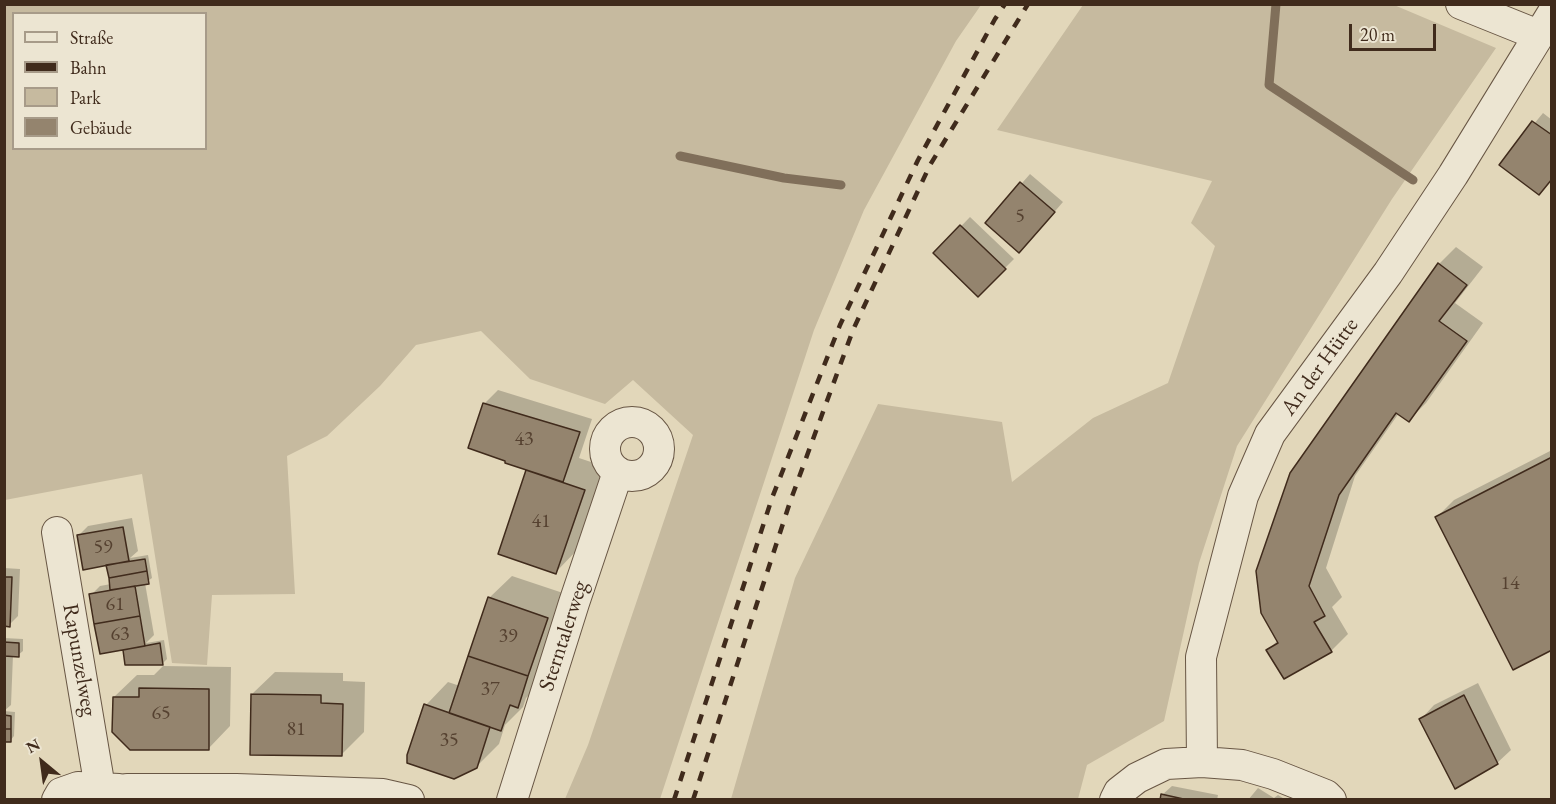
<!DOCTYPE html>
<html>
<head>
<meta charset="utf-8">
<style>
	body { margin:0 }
	#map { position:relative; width:1556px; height:804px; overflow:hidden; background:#e2d7ba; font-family:"EB Garamond",serif }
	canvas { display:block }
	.frame { position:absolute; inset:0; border:6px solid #402b1c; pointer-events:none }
	.legend { position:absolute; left:12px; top:12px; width:195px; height:138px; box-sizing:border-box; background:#ece5d2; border:2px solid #a79b89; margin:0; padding:8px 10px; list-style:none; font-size:18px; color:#402b1c }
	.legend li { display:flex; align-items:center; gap:12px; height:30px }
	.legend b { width:30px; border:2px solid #a79b89 }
	.north { position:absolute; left:12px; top:732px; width:60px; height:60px; -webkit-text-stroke:4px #ece5d2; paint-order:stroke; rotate:331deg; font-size:16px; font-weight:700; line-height:24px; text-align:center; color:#402b1c }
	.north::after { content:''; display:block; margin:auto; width:21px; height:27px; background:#402b1c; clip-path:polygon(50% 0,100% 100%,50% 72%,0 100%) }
	.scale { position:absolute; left:1349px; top:24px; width:87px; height:27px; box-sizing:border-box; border:3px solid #402b1c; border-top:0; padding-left:8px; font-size:18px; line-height:21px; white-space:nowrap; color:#402b1c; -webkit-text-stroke:4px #ece5d2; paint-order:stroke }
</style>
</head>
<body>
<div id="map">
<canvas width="1556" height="804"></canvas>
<div class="frame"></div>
<ul class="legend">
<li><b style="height:8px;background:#ece5d2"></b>Straße</li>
<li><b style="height:8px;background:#402b1c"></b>Bahn</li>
<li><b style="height:16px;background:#c6ba9f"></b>Park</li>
<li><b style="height:16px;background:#94846e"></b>Gebäude</li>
</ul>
<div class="north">N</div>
<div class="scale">20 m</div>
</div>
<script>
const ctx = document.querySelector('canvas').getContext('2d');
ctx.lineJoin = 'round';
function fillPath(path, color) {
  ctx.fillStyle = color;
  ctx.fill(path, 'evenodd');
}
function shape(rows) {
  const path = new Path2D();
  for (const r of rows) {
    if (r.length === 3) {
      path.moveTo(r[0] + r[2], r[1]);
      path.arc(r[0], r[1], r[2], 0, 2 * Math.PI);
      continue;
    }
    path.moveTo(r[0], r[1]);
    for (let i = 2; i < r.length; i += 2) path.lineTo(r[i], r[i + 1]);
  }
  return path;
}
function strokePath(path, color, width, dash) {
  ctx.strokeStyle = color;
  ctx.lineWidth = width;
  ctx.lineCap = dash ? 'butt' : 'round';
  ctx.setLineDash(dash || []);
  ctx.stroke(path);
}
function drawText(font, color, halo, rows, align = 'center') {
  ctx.font = font + ' "EB Garamond",serif';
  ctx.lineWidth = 4.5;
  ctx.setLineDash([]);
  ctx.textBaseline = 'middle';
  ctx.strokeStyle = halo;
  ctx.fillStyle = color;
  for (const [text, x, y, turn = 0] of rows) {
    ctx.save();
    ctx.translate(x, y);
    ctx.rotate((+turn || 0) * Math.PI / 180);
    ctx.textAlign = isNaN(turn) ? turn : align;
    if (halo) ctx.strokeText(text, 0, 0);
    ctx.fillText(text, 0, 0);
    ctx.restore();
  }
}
const green = shape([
	[5,4,981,5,956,41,864,210,814,330,660,799,565,799,588,745,693,435,633,380,605,404,530,379,481,331,416,345,380,386,327,436,287,456,295,594,212,595,207,665,172,663,142,474,5,500],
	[14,14,206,14,206,148,14,148],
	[1083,5,1394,5,1496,48,1392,199,1237,446,1199,563,1164,721,1087,765,1078,799,731,799,795,578,878,404,1002,422,1012,482,1093,418,1168,383,1215,246,1191,223,1212,181,997,130]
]);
const shadow = shape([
	[1543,113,1552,120,1552,179,1539,193,1501,164],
	[1030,174,1063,202,1028,242,987,223],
	[970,217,1014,259,978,295,935,253],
	[1456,247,1483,267,1455,303,1483,323,1426,403,1409,420,1399,413,1355,476,1326,568,1342,597,1332,607,1348,634,1331,651,1268,650,1278,640,1292,474,1439,264],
	[498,390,592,419,579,458,606,467,578,549,556,572,500,553,529,469,470,447,485,403],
	[1552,450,1552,648,1436,518,1454,500],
	[132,518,138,551,130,558,148,555,152,578,145,583,154,635,146,643,164,640,167,659,163,663,127,663,124,648,91,595,100,586,111,584,107,564,79,535,88,526],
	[4,568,20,569,18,616,9,625,4,625],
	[512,576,569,595,540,684,526,698,523,707,505,725,499,744,476,767,426,705,448,682,460,686,489,598],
	[4,638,23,639,23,651,18,655,13,655,11,705,4,711],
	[163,666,231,667,230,726,208,749,114,697,137,675,154,675],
	[275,672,343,673,343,681,365,682,364,732,341,755,252,694],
	[1478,683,1511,750,1497,763,1421,719,1434,705],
	[4,711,15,712,14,736,10,741,6,740,5,766],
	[1172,786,1218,795,1217,800,1162,800,1162,795],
	[1258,788,1274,798,1278,795,1286,800,1248,800]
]);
const stream = shape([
	[1276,4,1269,85,1413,180],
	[680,156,784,178,841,185]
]);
const building = shape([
	[1532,121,1552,135,1552,179,1539,195,1499,165,1532,121],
	[1020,182,1055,212,1019,253,985,223,1020,182],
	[960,225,1006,269,978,297,933,253,960,225],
	[1438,263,1467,285,1439,321,1467,341,1409,422,1396,413,1339,495,1309,586,1325,616,1314,622,1332,652,1284,679,1266,650,1278,643,1261,613,1256,571,1290,473,1438,263],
	[483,403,580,432,563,482,505,463,505,461,468,448,483,403],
	[1552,457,1552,650,1513,670,1435,517,1552,457],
	[526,470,585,490,556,574,498,554,526,470],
	[123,527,129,561,83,570,77,535,123,527],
	[145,559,147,571,109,578,106,565,145,559],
	[147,571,149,584,110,590,109,578,147,571],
	[4,577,12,577,10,627,4,626,4,577],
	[135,586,140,616,94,624,89,594,135,586],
	[488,597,548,618,528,676,468,656,488,597],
	[140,616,145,646,100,654,94,624,140,616],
	[4,642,19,643,19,657,4,656,4,642],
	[160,643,163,665,125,665,123,650,160,643],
	[468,656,528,676,518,708,510,705,501,731,449,713,468,656],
	[139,688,209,689,209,750,130,750,112,732,113,697,139,697,139,688],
	[251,694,321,695,321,703,343,704,342,756,250,755,251,694],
	[1464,695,1498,764,1455,789,1419,719,1464,695],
	[424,704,490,727,477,768,454,779,407,763,407,755,424,704],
	[4,715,11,716,11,729,4,729,4,715],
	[4,729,11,729,11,742,4,742,4,729],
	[1161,794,1188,800,1160,800,1161,794]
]);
const minor = shape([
	[1461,4,1538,35],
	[632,449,27],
	[57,532,100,788],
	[1202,762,1201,657,1243,496,1270,434,1388,273,1453,175,1552,14],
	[127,789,236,789,383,794,409,800],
	[57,800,61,793,78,787,119,789],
	[512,800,574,603,618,472],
	[1115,800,1119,792,1137,778,1166,764,1202,762,1242,765,1273,774,1326,795,1331,800]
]);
const rail = shape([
	[674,800,772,498,840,325,918,160,995,19,1005,4],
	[693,800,790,502,853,330,930,165,1028,4]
]);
const numberNames = [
	["5",1020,217],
	["43",524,440],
	["41",541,522],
	["59",103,548],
	["14",1510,584],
	["61",115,605],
	["63",120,635],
	["39",508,637],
	["37",490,690],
	["65",161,714],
	["81",296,730],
	["35",449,741]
];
const streetNames = [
	["An der Hütte",1320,367,-54],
	["Sterntalerweg",564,636,-72],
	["Rapunzelweg",79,660,80]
];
fillPath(green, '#c6ba9f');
fillPath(shadow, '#0003');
strokePath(stream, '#806f5a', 9);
fillPath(building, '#94846e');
strokePath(building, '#402b1c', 1.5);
strokePath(minor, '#685644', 32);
strokePath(minor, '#ece5d2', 30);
strokePath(rail, '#402b1c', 4.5, [10, 10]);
drawText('20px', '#554130', null, numberNames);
drawText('22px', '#402b1c', '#ece5d2', streetNames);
</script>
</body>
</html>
